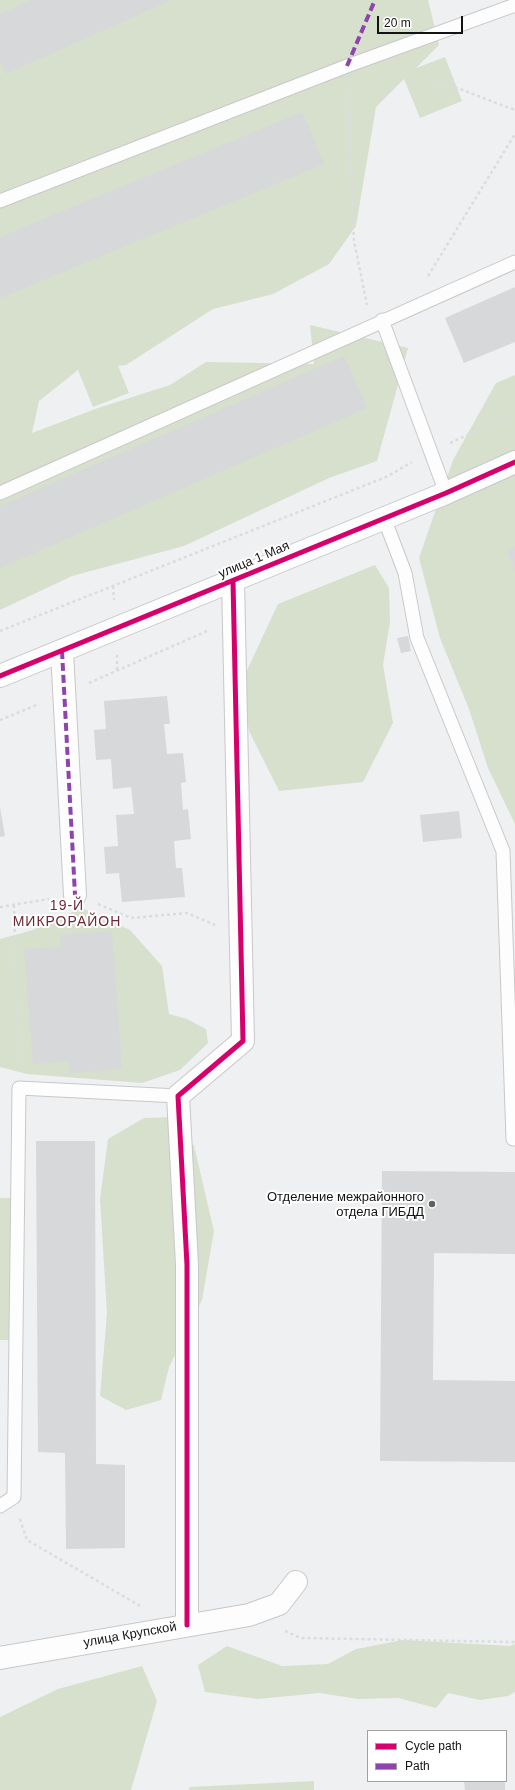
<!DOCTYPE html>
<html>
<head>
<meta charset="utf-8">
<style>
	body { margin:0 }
	#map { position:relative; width:515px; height:1790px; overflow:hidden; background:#eff0f1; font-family:Arial,sans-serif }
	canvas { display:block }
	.legend { position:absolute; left:367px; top:1730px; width:140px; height:52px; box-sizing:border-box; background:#fff; border:1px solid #a1a1a1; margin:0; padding:5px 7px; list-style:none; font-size:12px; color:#131314 }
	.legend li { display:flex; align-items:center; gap:8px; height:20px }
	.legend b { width:20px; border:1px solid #a1a1a1 }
	.scale { position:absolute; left:377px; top:16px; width:86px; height:18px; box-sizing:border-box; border:2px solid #131314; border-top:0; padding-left:5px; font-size:12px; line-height:14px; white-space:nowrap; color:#131314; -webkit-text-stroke:3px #fff; paint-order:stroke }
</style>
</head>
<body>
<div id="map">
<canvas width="515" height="1790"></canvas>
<ul class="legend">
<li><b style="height:5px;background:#d6006c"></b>Cycle path</li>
<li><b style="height:5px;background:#8e44ad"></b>Path</li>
</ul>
<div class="scale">20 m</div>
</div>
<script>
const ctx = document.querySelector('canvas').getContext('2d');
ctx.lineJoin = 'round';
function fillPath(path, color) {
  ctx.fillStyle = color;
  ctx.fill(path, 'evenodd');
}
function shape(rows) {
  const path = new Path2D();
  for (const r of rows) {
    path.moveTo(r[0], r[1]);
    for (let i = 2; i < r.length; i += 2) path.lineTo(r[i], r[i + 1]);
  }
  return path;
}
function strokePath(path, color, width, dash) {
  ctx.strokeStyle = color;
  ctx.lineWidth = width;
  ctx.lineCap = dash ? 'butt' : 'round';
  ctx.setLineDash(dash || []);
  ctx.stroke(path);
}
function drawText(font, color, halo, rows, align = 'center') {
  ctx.font = font + ' Arial,sans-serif';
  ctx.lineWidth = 4;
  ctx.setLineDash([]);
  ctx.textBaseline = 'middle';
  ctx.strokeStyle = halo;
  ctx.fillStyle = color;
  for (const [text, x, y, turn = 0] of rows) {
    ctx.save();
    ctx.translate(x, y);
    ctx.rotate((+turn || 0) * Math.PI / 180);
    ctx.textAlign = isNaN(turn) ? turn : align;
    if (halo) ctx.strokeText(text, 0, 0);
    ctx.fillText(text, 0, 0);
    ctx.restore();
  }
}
const green = shape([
	[0,0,428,0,439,45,416,68,445,57,462,101,420,118,404,79,376,107,356,226,329,264,273,294,213,309,126,365,118,366,129,393,93,407,78,370,39,401,32,433,98,408,170,385,206,362,314,364,310,325,408,348,377,461,329,478,184,546,72,576,0,610],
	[515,375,515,824,488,768,469,709,440,638,419,558,453,460,496,383],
	[375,565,389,588,390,622,383,665,393,723,363,782,279,791,249,731,242,681,278,604],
	[82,908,130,930,162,966,169,1014,187,1019,206,1029,208,1043,180,1070,142,1083,27,1074,0,1067,0,939,33,930],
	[171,1117,194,1146,214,1231,202,1300,169,1367,161,1400,126,1410,100,1396,107,1313,100,1199,108,1139,144,1118],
	[0,1198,11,1198,9,1340,0,1340],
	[403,1640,510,1646,515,1644,515,1692,508,1696,480,1700,448,1693,436,1708,398,1698,358,1699,320,1693,258,1699,205,1692,198,1665,227,1646,282,1666,328,1664,356,1649],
	[142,1666,157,1701,131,1790,0,1790,0,1717,58,1689],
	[314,1781,314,1790,189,1790,189,1787]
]);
const building = shape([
	[31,0,171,0,6,74,0,61,0,14],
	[302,112,324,164,0,298,0,237],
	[515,287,515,342,464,363,445,318],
	[344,356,367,408,0,568,0,506],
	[515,547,515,570,507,551],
	[408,636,411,651,401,653,397,638],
	[167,696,170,724,164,724,167,754,183,753,186,782,181,783,183,810,188,809,191,839,174,841,176,868,182,868,185,897,122,902,119,873,106,874,104,847,118,846,116,815,134,814,131,787,113,789,111,759,96,760,94,730,106,729,104,701],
	[0,807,5,836,0,837],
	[459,811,462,838,423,842,420,815],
	[112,931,122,1069,70,1073,70,1061,33,1064,24,949,61,947,60,935],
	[36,1141,95,1141,96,1464,125,1465,125,1548,66,1549,65,1453,38,1452],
	[382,1171,515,1172,515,1254,434,1253,433,1380,515,1381,515,1462,380,1461],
	[464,1781,505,1781,505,1790,465,1790]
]);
const path = shape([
	[418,62,423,75,515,110],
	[348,88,354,241,367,305],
	[428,276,515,134],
	[450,443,515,413],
	[113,586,114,600],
	[0,631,386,477,412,462],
	[117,655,117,671],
	[89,683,207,631],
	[0,720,39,704],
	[98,904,131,918,187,913,215,925],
	[14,905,18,1067],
	[0,907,49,899],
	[20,1519,27,1540,142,1607],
	[285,1631,301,1638,515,1642]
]);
const service = shape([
	[0,201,347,66,515,5],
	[382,320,446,493],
	[0,493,515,262],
	[384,518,405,573,417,638,503,851,513,1139],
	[0,1506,14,1497,19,1088,178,1096]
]);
const minor = shape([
	[62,651,75,895],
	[0,676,446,493,515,462],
	[187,1625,187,1265,178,1096,243,1041,233,581],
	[0,1658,249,1615,279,1604,296,1582]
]);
const quiet = shape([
	[347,66,375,0],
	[62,651,75,895]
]);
const cycleway = shape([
	[0,676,446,493,515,462],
	[187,1625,187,1265,178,1096,243,1041,233,581]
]);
const markers = [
	[432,1204,4,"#606061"]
];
const streetNames = [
	["улица 1 Мая",254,560,-23],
	["улица Крупской",130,1635,-10]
];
const poiNames = [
	["Отделение межрайонного",424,1197],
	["отдела ГИБДД",424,1212]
];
const neighbourhoodNames = [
	["19-Й",67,906],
	["МИКРОРАЙОН",67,922]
];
fillPath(green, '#d6e0cd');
fillPath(building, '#d7d8d9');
strokePath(service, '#c8c8c9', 15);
strokePath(minor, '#c8c8c9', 24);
strokePath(path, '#dbdcdd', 2.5, [3, 3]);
strokePath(service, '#fdfdfd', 13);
strokePath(minor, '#fdfdfd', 22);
strokePath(quiet, '#8e44ad', 4, [8, 4]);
strokePath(cycleway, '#d6006c', 5);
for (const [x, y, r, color] of markers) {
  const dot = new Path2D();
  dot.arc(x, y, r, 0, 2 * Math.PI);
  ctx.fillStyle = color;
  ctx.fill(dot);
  strokePath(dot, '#fff', 1.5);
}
drawText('13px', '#131314', '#fff', streetNames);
drawText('13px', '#131314', '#fff', poiNames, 'right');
ctx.letterSpacing = '1px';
drawText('14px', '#6d2736', '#fff', neighbourhoodNames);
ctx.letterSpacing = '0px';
</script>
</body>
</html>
